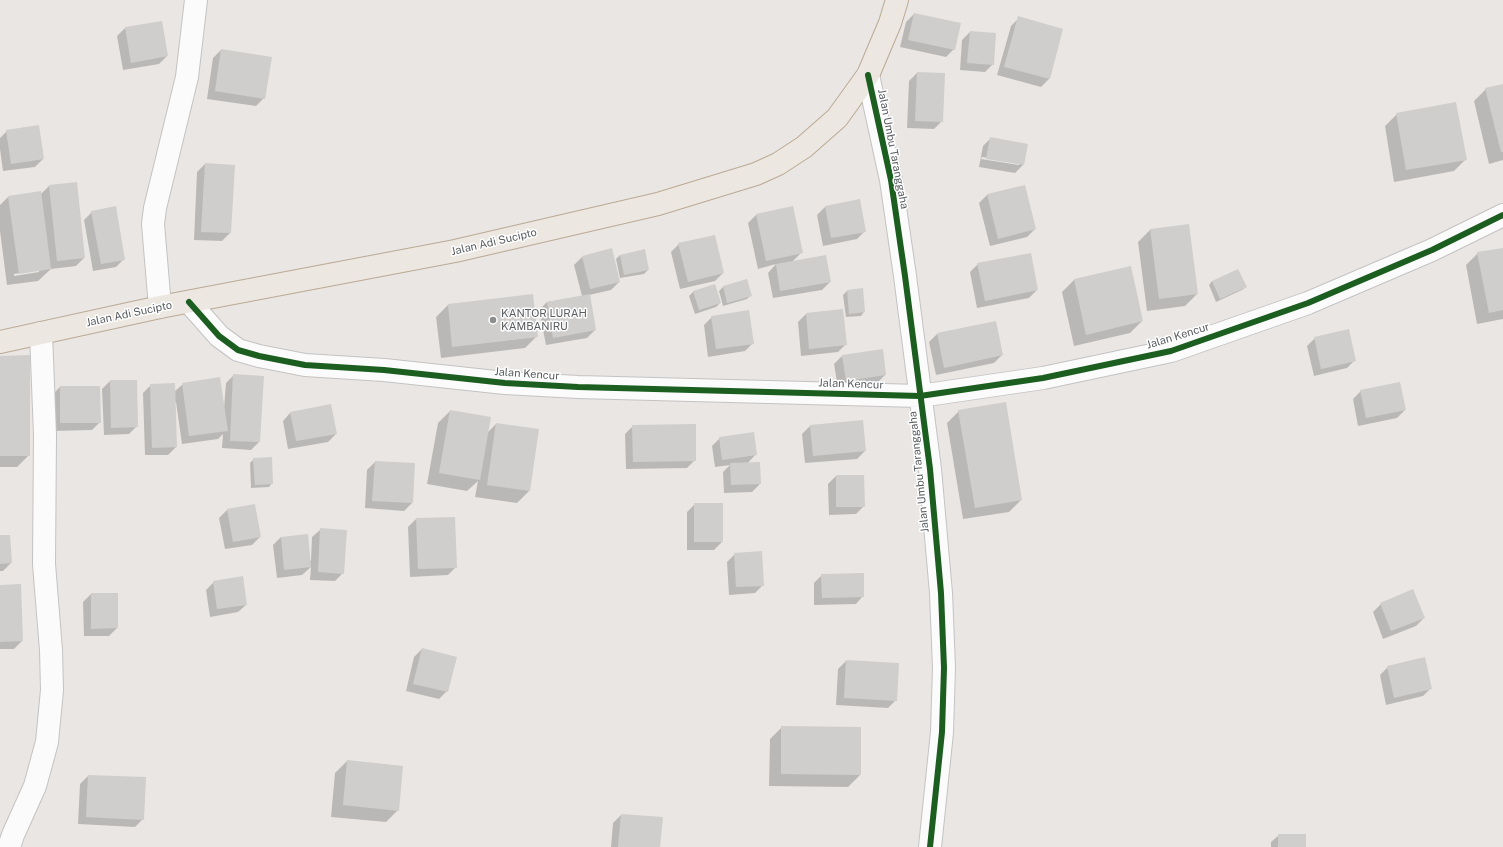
<!DOCTYPE html>
<html>
<head>
<meta charset="utf-8">
<style>
	body { margin:0 }
	canvas { display:block; background:#e9e6e3 }
</style>
</head>
<body>
<canvas width="1503" height="847"></canvas>
<script>
const ctx = document.querySelector('canvas').getContext('2d');
ctx.lineJoin = 'round';
function fillPath(path, color) {
  ctx.fillStyle = color;
  ctx.fill(path, 'evenodd');
}
function shape(rows) {
  const path = new Path2D();
  for (const r of rows) {
    path.moveTo(r[0], r[1]);
    for (let i = 2; i < r.length; i += 2) path.lineTo(r[i], r[i + 1]);
  }
  return path;
}
function strokePath(path, color, width, dash) {
  ctx.strokeStyle = color;
  ctx.lineWidth = width;
  ctx.lineCap = dash ? 'butt' : 'round';
  ctx.setLineDash(dash || []);
  ctx.stroke(path);
}
function drawText(font, color, halo, rows, align = 'center') {
  ctx.font = font + ' "Public Sans",sans-serif';
  ctx.lineWidth = 3;
  ctx.setLineDash([]);
  ctx.textBaseline = 'middle';
  ctx.strokeStyle = halo;
  ctx.fillStyle = color;
  for (const [text, x, y, turn = 0] of rows) {
    ctx.save();
    ctx.translate(x, y);
    ctx.rotate((+turn || 0) * Math.PI / 180);
    ctx.textAlign = isNaN(turn) ? turn : align;
    if (halo) ctx.strokeText(text, 0, 0);
    ctx.fillText(text, 0, 0);
    ctx.restore();
  }
}
const shadow = shape([
	[914,14,954,49,946,57,900,47,906,22],
	[1019,18,1062,30,1049,79,1041,87,997,75,1011,26],
	[125,28,167,56,159,64,123,70,117,36],
	[970,32,993,64,985,72,960,70,962,40],
	[221,50,264,98,256,106,207,99,213,58],
	[917,73,942,121,934,129,907,128,909,81],
	[1503,85,1503,160,1489,164,1474,101,1486,89],
	[1397,114,1466,159,1454,171,1394,182,1385,126],
	[7,131,43,159,35,167,3,171,0,149,0,138],
	[991,138,1023,165,1015,173,979,167,983,146],
	[982,157,1019,163,1019,165,981,159],
	[205,164,234,166,230,233,222,241,194,240,197,172],
	[49,186,84,258,76,266,51,269,38,281,7,285,0,231,0,205,9,196,40,195],
	[39,270,39,272,14,276,14,274],
	[1024,186,1035,229,1027,237,990,246,979,203,987,195],
	[859,200,865,231,857,239,823,246,817,215,825,207],
	[792,207,802,252,792,262,830,282,822,290,773,298,768,273,776,264,758,269,748,223,756,215],
	[92,212,124,259,116,267,93,271,84,220],
	[1188,225,1197,294,1185,306,1147,311,1138,242,1150,230],
	[679,244,723,273,715,281,680,289,671,252],
	[1503,249,1503,319,1477,324,1466,265,1478,253],
	[620,255,648,270,644,274,620,278,616,259],
	[582,257,619,282,611,290,589,295,595,330,587,338,546,345,539,310,547,302,582,296,574,265],
	[978,264,1037,290,1029,298,977,308,970,272],
	[1130,267,1142,321,1130,333,1074,346,1062,292,1074,280],
	[747,281,751,295,747,299,723,306,719,291,723,287],
	[1212,281,1246,287,1242,290,1216,302,1209,285],
	[715,285,720,303,716,307,695,314,689,296,693,292],
	[847,291,864,312,861,316,846,317,843,295],
	[448,305,537,336,525,348,441,358,436,317],
	[806,314,846,344,838,352,801,356,798,322],
	[712,317,753,343,745,351,708,357,704,325],
	[937,334,1002,355,994,363,936,375,929,342],
	[1315,338,1355,360,1347,368,1314,376,1307,346],
	[842,356,885,375,877,383,838,388,834,364],
	[0,357,29,455,17,467,0,467],
	[234,375,263,377,259,442,251,450,222,448,223,434,218,439,182,444,176,402,175,402,176,447,168,455,145,455,143,393,151,385,174,392,183,384,224,408,226,383],
	[110,381,136,381,137,426,129,434,104,435,102,389],
	[60,387,100,422,92,430,53,431,52,395],
	[1361,391,1405,410,1397,418,1358,426,1353,399],
	[450,411,487,433,496,424,529,491,517,503,475,497,478,481,467,491,427,484,438,423],
	[959,411,1021,500,1009,512,963,519,947,423],
	[290,413,336,434,328,442,288,449,283,421],
	[633,426,695,460,687,468,626,469,625,434],
	[810,426,865,451,857,459,805,463,802,434],
	[720,438,756,454,747,464,760,484,752,492,724,493,723,472,730,465,715,467,712,446],
	[254,459,272,483,269,487,251,488,250,463],
	[375,462,412,503,404,511,365,508,367,470],
	[836,476,864,506,856,514,829,515,828,484],
	[695,504,722,542,714,550,687,550,687,512],
	[227,510,260,537,252,545,225,549,219,518],
	[416,519,456,567,448,575,410,577,408,527],
	[320,530,343,573,335,581,310,580,311,567,302,575,277,578,273,545,281,537,311,561,312,537],
	[0,536,11,563,3,571,0,571],
	[735,554,763,585,755,593,729,595,727,562],
	[822,575,863,596,856,604,814,605,814,583],
	[214,582,246,605,238,612,210,617,206,590],
	[0,586,22,641,14,649,0,649],
	[91,594,117,628,109,636,84,636,83,602],
	[1381,604,1424,618,1416,626,1383,639,1373,612],
	[422,649,447,691,439,699,406,691,414,657],
	[846,661,896,700,888,708,836,705,838,669],
	[1388,667,1431,688,1423,696,1386,705,1380,675],
	[782,727,860,775,848,787,769,786,770,739],
	[347,761,398,810,386,822,331,817,335,773],
	[88,776,145,778,143,819,135,827,78,824,80,784],
	[621,815,659,847,611,847,613,823],
	[1279,835,1305,847,1271,847,1271,842]
]);
const building = shape([
	[914,13,961,23,955,50,908,40],
	[1018,16,1063,29,1050,79,1004,67],
	[162,21,168,56,131,63,125,27],
	[970,31,996,33,994,65,967,63],
	[221,49,272,57,265,99,215,91],
	[917,72,945,73,943,122,915,121],
	[1503,84,1503,152,1501,152,1485,88],
	[1456,102,1467,160,1406,170,1396,113],
	[39,125,44,159,11,164,6,130],
	[990,137,1028,144,1024,165,986,159],
	[205,163,235,165,231,233,201,232],
	[77,182,85,258,57,261,49,185],
	[1025,185,1036,229,998,239,987,194],
	[41,191,51,269,19,274,8,196],
	[860,199,866,232,831,238,825,206],
	[116,206,125,260,101,264,91,211],
	[793,206,803,253,766,261,756,214],
	[1189,224,1198,294,1159,299,1150,229],
	[715,235,724,273,688,282,678,243],
	[612,248,620,282,590,289,582,256],
	[1503,248,1503,310,1489,313,1477,252],
	[645,249,649,270,624,275,620,255],
	[1031,253,1038,290,985,301,977,263],
	[826,255,831,282,780,291,776,264],
	[1131,266,1143,321,1086,335,1074,279],
	[1238,269,1247,287,1220,299,1212,281],
	[747,279,752,296,727,303,723,286],
	[715,284,721,303,699,310,693,291],
	[863,288,865,312,849,314,847,290],
	[533,294,538,337,452,347,448,304],
	[590,294,596,330,553,338,547,302],
	[843,309,847,345,809,349,806,313],
	[749,310,754,344,716,349,711,316],
	[996,321,1003,355,944,368,937,333],
	[1349,329,1356,361,1321,369,1314,337],
	[883,349,886,375,846,381,842,355],
	[30,355,30,456,0,456,0,356],
	[233,374,264,376,260,442,230,441],
	[220,377,228,431,189,436,182,383],
	[110,380,137,380,138,427,111,428],
	[1400,382,1406,410,1366,418,1360,390],
	[175,383,177,447,152,448,150,384],
	[60,386,100,386,101,423,60,423],
	[1006,402,1022,500,975,508,958,410],
	[331,404,337,434,296,441,290,412],
	[450,410,491,417,480,480,439,473],
	[863,420,866,451,813,456,810,425],
	[496,423,539,429,530,491,487,485],
	[696,424,696,461,633,462,632,425],
	[754,432,757,455,722,460,719,437],
	[272,457,273,484,255,485,253,458],
	[375,461,415,463,413,503,372,501],
	[760,462,761,484,731,485,730,463],
	[836,475,864,475,865,507,836,507],
	[694,503,723,503,723,542,694,542],
	[255,504,261,537,233,542,227,509],
	[455,517,457,568,418,569,416,518],
	[320,528,347,530,344,574,318,572],
	[308,534,311,567,284,570,281,537],
	[0,535,10,535,12,563,0,564],
	[762,551,764,586,736,587,734,553],
	[864,573,864,597,822,598,821,574],
	[243,576,247,605,217,609,213,581],
	[21,584,23,641,0,642,0,585],
	[1413,589,1425,618,1391,631,1380,603],
	[91,593,118,593,118,628,91,629],
	[422,648,457,657,448,692,413,684],
	[1425,657,1432,689,1394,698,1387,666],
	[846,660,899,663,897,701,844,698],
	[781,726,861,727,861,775,781,774],
	[347,760,403,766,399,811,343,805],
	[88,775,146,777,144,820,86,817],
	[621,814,663,817,660,847,618,847],
	[1278,834,1306,834,1306,847,1278,847]
]);
const street = shape([
	[868,75,891,180,905,276,930,469,941,593,944,668,942,732,930,847],
	[189,302,219,336,238,350,259,356,305,365,384,370,505,383,578,387,920,396,1043,378,1171,351,1308,303,1432,250,1503,215],
	[160,307,153,224,155,208,187,77,196,0],
	[9,847,13,835,35,786,47,742,52,690,51,650,44,564,45,435,41,333]
]);
const highway = shape([
	[0,342,160,307,455,251,658,204,756,174,778,164,804,147,837,118,868,75,890,23,897,0]
]);
const cycleway = shape([
	[868,75,891,180,905,276,930,469,941,593,944,668,942,732,930,847],
	[189,302,219,336,238,350,259,356,305,365,384,370,505,383,578,387,920,396,1043,378,1171,351,1308,303,1432,250,1503,215]
]);
const markers = [
	[493,320,4,"#8b8d8e"]
];
const streetNames = [
	["Jalan Umbu Taranggaha",893,149,79],
	["Jalan Adi Sucipto",494,242,-13],
	["Jalan Adi Sucipto",129,314,-12],
	["Jalan Kencur",1178,336,-17],
	["Jalan Kencur",527,374,4],
	["Jalan Kencur",851,384,2],
	["Jalan Umbu Taranggaha",919,472,-96]
];
const poiNames = [
	["KANTOR LURAH",501,314],
	["KAMBANIRU",501,327]
];
fillPath(shadow, '#0003');
fillPath(building, '#d0cecc');
strokePath(street, '#c4c3c4', 24);
strokePath(highway, '#bbaa95', 24);
strokePath(street, '#fcfbfb', 22);
strokePath(highway, '#ece7e0', 22);
strokePath(cycleway, '#1b5e20', 6);
for (const [x, y, r, color] of markers) {
  const dot = new Path2D();
  dot.arc(x, y, r, 0, 2 * Math.PI);
  ctx.fillStyle = color;
  ctx.fill(dot);
  strokePath(dot, '#fff', 1.5);
}
drawText('11px', '#595d60', '#fff', streetNames);
drawText('11px', '#595d60', '#fff', poiNames, 'left');
</script>
</body>
</html>
